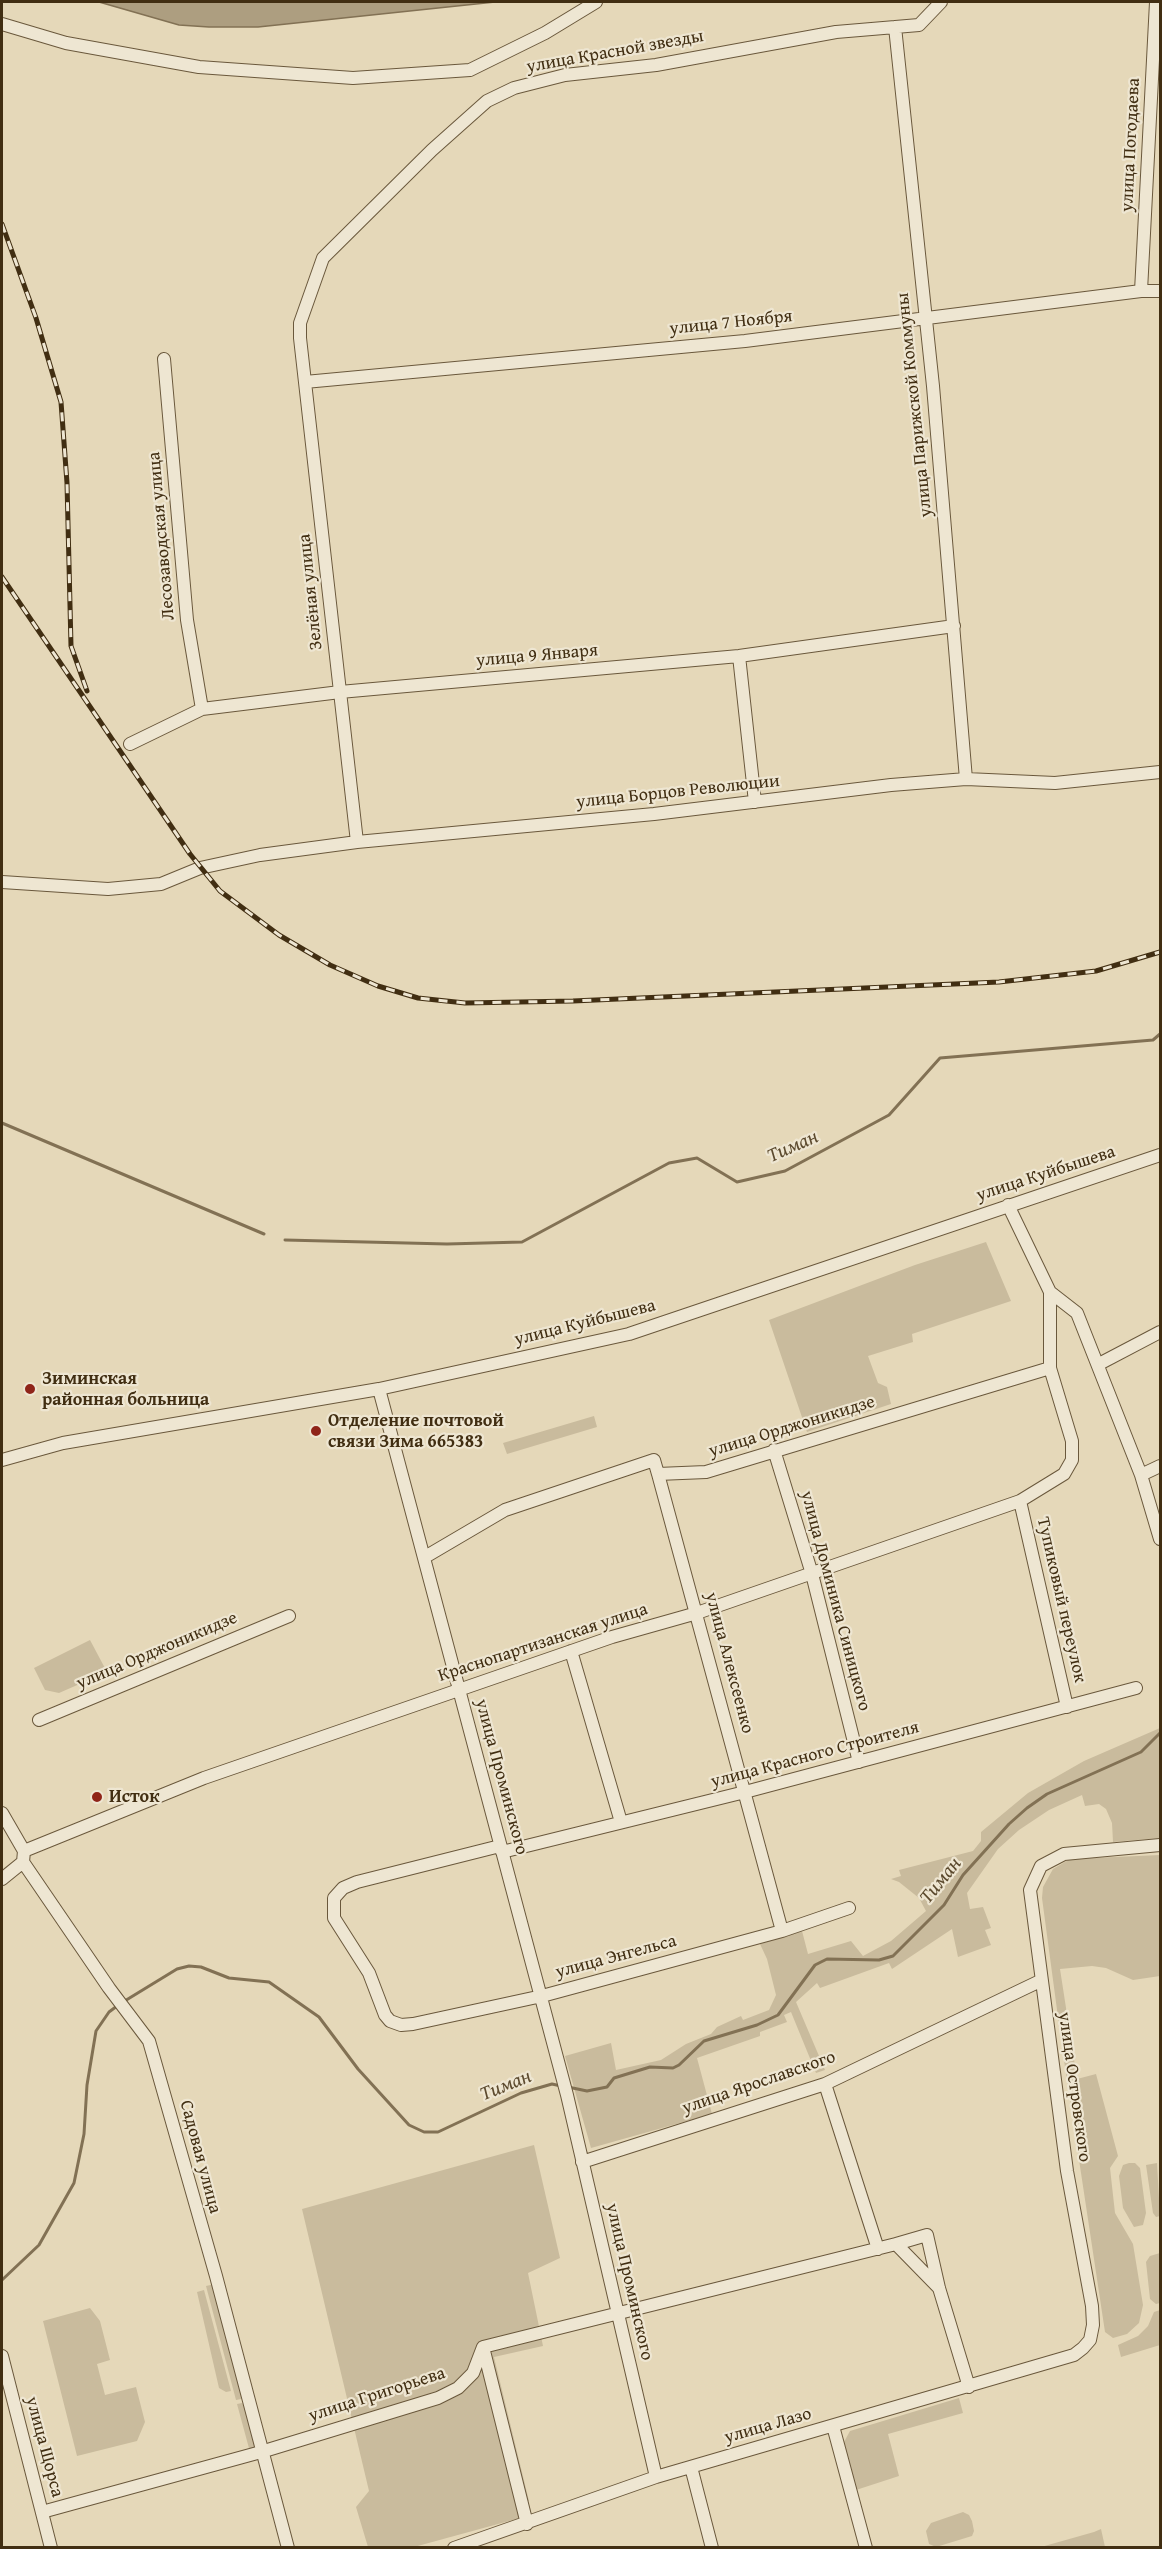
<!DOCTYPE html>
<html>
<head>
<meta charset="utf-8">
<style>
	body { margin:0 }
	#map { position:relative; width:1162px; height:2549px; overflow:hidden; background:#e5d8b9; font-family:"Gentium Book Plus",serif }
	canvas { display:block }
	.frame { position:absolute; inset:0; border:3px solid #412e12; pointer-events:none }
</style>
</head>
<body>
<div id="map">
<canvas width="1162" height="2549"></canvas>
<div class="frame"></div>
</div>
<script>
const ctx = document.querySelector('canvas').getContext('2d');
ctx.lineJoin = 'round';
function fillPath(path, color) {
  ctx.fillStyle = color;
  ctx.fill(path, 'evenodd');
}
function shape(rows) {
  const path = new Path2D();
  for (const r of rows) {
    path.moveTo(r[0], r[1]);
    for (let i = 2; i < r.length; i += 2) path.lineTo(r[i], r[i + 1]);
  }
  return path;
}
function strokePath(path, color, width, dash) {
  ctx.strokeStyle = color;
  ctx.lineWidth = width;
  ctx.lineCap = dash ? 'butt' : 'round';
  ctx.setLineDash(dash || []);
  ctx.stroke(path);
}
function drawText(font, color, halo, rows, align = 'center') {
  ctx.font = font + ' "Gentium Book Plus",serif';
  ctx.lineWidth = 4.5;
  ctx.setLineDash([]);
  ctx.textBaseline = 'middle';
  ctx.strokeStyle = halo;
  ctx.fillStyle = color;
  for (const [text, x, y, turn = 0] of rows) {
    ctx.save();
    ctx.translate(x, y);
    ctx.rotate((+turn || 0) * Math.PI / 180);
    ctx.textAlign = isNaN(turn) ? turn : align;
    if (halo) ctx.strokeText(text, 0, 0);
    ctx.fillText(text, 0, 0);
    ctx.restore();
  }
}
const green = shape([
	[986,1242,1011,1301,912,1334,913,1342,868,1356,878,1383,887,1387,891,1404,807,1432,769,1320,915,1265],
	[594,1416,597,1427,507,1454,503,1443],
	[90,1640,107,1672,59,1693,45,1690,34,1668],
	[1160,1728,1160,1838,1113,1842,1112,1823,1106,1809,1099,1804,1085,1806,1082,1795,1049,1810,1019,1830,998,1849,967,1893,970,1909,983,1907,991,1928,985,1930,991,1945,958,1957,952,1929,892,1969,889,1963,820,1988,817,1983,796,2002,825,2070,816,2073,791,2012,784,2015,787,2022,760,2032,760,2036,697,2058,712,2114,591,2148,565,2056,611,2043,616,2070,661,2060,686,2044,711,2034,717,2027,741,2016,743,2020,769,2010,776,1995,767,1959,760,1944,802,1931,808,1954,851,1941,863,1956,891,1941,926,1911,919,1898,899,1882,891,1879,901,1876,899,1870,973,1851,981,1841,981,1832,1028,1793,1084,1761],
	[1160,1855,1160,1976,1133,1980,1106,1968,1092,1966,1060,1969,1077,2079,1096,2074,1118,2156,1110,2168,1115,2213,1133,2244,1143,2305,1139,2323,1127,2334,1113,2338,1105,2332,1062,2047,1042,1898,1043,1887,1053,1869,1070,1859],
	[534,2145,560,2258,528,2273,543,2346,494,2357,529,2501,517,2505,520,2518,414,2547,368,2547,356,2507,369,2491,302,2209],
	[1129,2163,1135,2163,1140,2168,1146,2213,1143,2225,1134,2227,1123,2208,1119,2176,1123,2165],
	[1157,2163,1160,2216,1156,2217,1153,2213,1146,2165],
	[1160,2253,1160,2303,1156,2304,1150,2299,1146,2262,1150,2256],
	[215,2284,241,2389,241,2399,236,2400,206,2286],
	[204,2290,231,2391,226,2392,219,2388,197,2292],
	[90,2308,100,2321,110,2360,97,2364,105,2395,136,2387,145,2422,137,2441,77,2456,43,2321],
	[1160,2310,1160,2345,1121,2357,1118,2345,1138,2336,1148,2326,1154,2312],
	[959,2398,963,2413,888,2434,899,2476,856,2490,844,2442,850,2431],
	[242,2403,247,2411,258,2450,250,2452,237,2404],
	[963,2512,969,2515,972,2521,974,2531,972,2536,936,2547,929,2544,926,2531,931,2523],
	[1101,2529,1105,2547,1041,2547,1094,2532]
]);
const water = shape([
	[99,2,495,2,258,27,209,27,179,25,99,2]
]);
const stream = shape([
	[2,1123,264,1234],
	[285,1240,447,1244,522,1242,669,1163,697,1158,737,1182,785,1171,889,1115,940,1058,1153,1040,1160,1034],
	[123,2002,177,1969,189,1966,201,1967,229,1978,269,1982,319,2017,358,2069,409,2125,424,2132,438,2132,521,2093,552,2084,561,2086],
	[568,2087,587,2091,607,2087,614,2078,650,2067,673,2068,679,2065,704,2041,757,2025,778,2015,815,1965,827,1959,879,1960,893,1956,944,1905,963,1875,1009,1824,1027,1808,1047,1794,1141,1752,1160,1733],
	[2,2280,39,2245,74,2183,84,2134,87,2085,96,2031,109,2012,117,2006]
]);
const minor = shape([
	[2,24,66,43,199,67,353,78,470,70,545,33,596,2],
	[895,27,933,386,966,779],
	[1141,291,1156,2],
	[164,359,187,620,202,709],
	[305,382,745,341,1141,291,1160,291],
	[739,656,755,802],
	[130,744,202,709,340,692,739,656,954,626],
	[357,842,300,338,300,323,323,258,432,150,487,101,514,88,565,75,656,65,836,32,919,25,941,2],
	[2,882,108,889,161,884,200,868,260,855,357,842,654,814,891,785,966,779,1055,783,1160,772],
	[1008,1205,1050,1292,1077,1313,1141,1475,1160,1539],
	[1099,1364,1160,1332],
	[379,1389,567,2095,656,2477],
	[774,1450,812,1574,859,1762],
	[2,1460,63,1443,379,1389,629,1334,1160,1155],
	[658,1474,782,1931],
	[1141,1475,1160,1466],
	[1020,1501,1067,1707],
	[425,1557,505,1510,654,1460,658,1474,706,1472,1050,1368],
	[571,1651,621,1822],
	[39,1720,289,1616],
	[2,1813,24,1851,23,1862,109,1988,149,2041,216,2276,288,2548],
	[500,1846,357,1882,343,1888,334,1898,334,1918,369,1973,385,2015,390,2021,401,2025,413,2024,542,1996,782,1931,849,1908],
	[24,1851,204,1778,612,1637,697,1613,1020,1501,1064,1474,1072,1460,1072,1441,1050,1368,1050,1292],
	[502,1852,745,1792,1136,1688],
	[2,1879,23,1862],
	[825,2084,878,2249],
	[582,2162,825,2084,1040,1981],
	[896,2244,927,2235,939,2288,969,2387],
	[483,2347,527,2524],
	[2,2356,51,2548],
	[833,2426,866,2548],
	[691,2467,712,2548],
	[42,2512,261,2452,438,2398,458,2388,473,2373,483,2347,896,2244,939,2288],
	[454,2548,656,2477,1074,2355,1083,2348,1090,2340,1093,2325,1092,2306,1067,2171,1030,1890,1041,1866,1064,1854,1160,1845]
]);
const rail = shape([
	[2,224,36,318,61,402,67,483,71,646,87,691],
	[2,577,190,854,220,891,279,935,330,965,378,986,418,998,465,1003,573,1001,999,982,1096,971,1160,952]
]);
const markers = [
	[30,1389,6,"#8f2418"],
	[316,1431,6,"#8f2418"],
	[97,1797,6,"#8f2418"]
];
const streetNames = [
	["улица Красной звезды",615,52,-10],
	["улица Погодаева",1131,145,-87],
	["улица 7 Ноября",731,323,-6],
	["улица Парижской Коммуны",915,405,-96],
	["Лесозаводская улица",162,536,-95],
	["Зелёная улица",311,592,-96],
	["улица 9 Января",537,656,-5],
	["улица Борцов Революции",678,792,-6],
	["улица Куйбышева",1046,1174,-18],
	["улица Куйбышева",585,1323,-14],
	["улица Орджоникидзе",792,1427,-17],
	["Тупиковый переулок",1061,1600,77],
	["улица Доминика Синицкого",835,1601,75],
	["Краснопартизанская улица",543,1643,-18],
	["улица Орджоникидзе",157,1651,-23],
	["улица Алексеенко",729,1663,75],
	["улица Красного Строителя",815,1755,-15],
	["улица Проминского",501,1777,75],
	["улица Энгельса",616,1957,-15],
	["улица Ярославского",759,2083,-19],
	["улица Островского",1074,2087,82],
	["Садовая улица",200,2157,75],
	["улица Проминского",629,2282,77],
	["улица Григорьева",377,2395,-18],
	["улица Лазо",768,2426,-16],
	["улица Щорса",44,2447,75]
];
const poiNames = [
	["Зиминская",42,1379],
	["районная больница",42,1400],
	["Отделение почтовой",328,1421],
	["связи Зима 665383",328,1442],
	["Исток",109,1797]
];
const waterNames = [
	["Тиман",793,1147,-24],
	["Тиман",941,1881,-51],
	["Тиман",506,2086,-22]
];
fillPath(green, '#c9bb9d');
fillPath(water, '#ad9e80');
strokePath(water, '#827154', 1.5);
strokePath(stream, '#827154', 3);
strokePath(minor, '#6a583c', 14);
strokePath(minor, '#eee6d2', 12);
strokePath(rail, '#412e12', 5);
strokePath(rail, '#eee6d2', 3, [9]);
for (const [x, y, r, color] of markers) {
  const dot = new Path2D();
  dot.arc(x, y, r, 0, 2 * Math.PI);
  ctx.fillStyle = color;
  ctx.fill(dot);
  strokePath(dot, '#eee6d2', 2);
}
drawText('18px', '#412e12', '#eee6d2', streetNames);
drawText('bold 18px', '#412e12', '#eee6d2', poiNames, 'left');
drawText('italic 20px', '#5c4a2e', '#eee6d2', waterNames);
</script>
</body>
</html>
